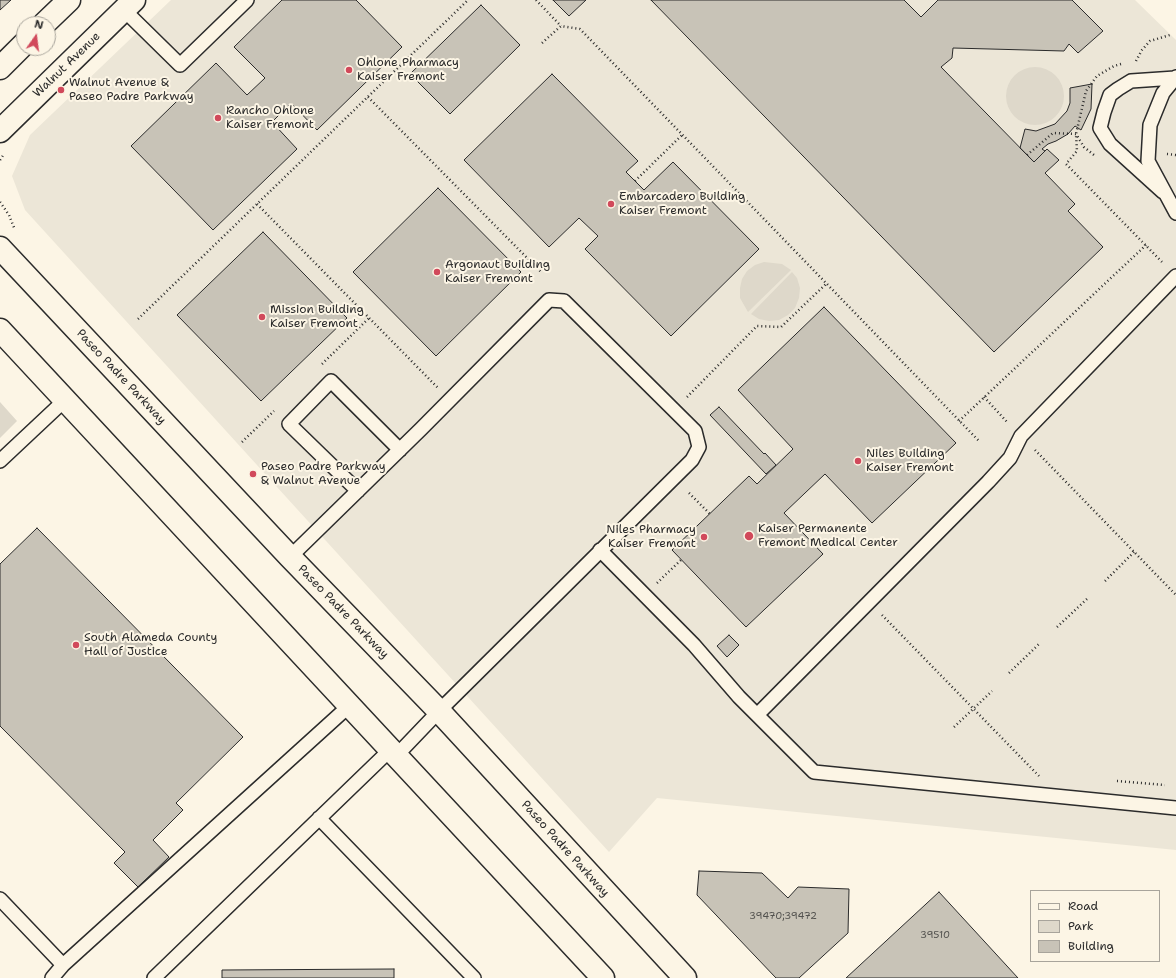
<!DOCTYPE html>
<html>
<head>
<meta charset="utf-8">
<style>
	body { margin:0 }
	#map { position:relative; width:1176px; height:978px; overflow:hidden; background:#fcf5e5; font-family:"Shantell Sans",sans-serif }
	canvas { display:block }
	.legend { position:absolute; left:1030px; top:890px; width:130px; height:72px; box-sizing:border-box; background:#fcf5e5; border:1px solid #a8a49b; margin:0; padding:5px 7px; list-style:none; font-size:12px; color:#2b2b2b }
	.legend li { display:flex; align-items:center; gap:8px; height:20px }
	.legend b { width:20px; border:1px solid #a8a49b }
	.north { position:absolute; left:16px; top:16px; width:40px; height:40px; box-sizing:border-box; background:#fcf5e5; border:1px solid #a8a49b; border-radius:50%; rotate:14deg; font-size:11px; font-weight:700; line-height:16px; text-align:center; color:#2b2b2b }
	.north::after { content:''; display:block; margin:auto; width:14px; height:18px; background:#d1495b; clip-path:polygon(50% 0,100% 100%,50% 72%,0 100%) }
</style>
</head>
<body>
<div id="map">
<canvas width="1176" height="978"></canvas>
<ul class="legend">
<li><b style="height:5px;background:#fcf5e5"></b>Road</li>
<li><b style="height:11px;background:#ded8ca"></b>Park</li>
<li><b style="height:11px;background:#c8c3b7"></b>Building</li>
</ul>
<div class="north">N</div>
</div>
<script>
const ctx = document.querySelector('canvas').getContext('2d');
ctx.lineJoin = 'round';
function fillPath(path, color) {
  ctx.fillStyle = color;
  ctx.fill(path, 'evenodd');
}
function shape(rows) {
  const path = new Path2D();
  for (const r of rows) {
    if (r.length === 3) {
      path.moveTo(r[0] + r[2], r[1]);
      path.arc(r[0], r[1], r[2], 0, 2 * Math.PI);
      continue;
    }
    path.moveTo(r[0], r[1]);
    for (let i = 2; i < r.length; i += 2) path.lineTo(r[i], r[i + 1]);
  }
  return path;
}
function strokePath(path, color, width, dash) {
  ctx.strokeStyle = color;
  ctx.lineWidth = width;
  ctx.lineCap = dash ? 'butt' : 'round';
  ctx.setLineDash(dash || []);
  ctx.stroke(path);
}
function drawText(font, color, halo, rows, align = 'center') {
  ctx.font = font + ' "Shantell Sans",sans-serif';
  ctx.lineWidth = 4;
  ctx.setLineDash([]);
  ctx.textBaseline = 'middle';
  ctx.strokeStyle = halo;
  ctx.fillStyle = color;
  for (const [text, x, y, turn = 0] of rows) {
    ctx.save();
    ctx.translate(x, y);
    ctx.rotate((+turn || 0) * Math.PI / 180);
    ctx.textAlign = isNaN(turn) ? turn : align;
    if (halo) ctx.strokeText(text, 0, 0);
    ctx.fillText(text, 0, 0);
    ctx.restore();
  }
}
const built = shape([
	[171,0,1135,0,1176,40,1176,850,657,798,609,852,25,210,12,176,30,135]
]);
const green = shape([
	[1035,96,29],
	[764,262,782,264,791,270,748,312,740,298,740,288,742,279,747,271,755,265],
	[792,272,797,278,800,288,799,298,795,308,788,315,779,320,769,321,759,319,751,314],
	[0,402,17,421,0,438]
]);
const building = shape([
	[0,0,11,0,0,10,0,0],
	[282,0,356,0,402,47,317,130,291,103,272,122,297,149,213,230,131,146,216,63,247,95,265,78,234,47,282,0],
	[553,0,586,0,569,16,553,0],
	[651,0,904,0,921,17,938,0,1072,0,1103,31,1078,53,1069,44,1064,51,953,48,952,58,941,67,1034,162,1047,149,1059,160,1045,173,1075,204,1068,211,1103,247,994,352,651,0],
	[481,5,520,45,450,114,410,74,481,5],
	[552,74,638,161,626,172,644,190,673,162,759,249,671,336,585,249,598,236,579,218,549,247,464,160,552,74],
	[1092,84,1091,109,1081,130,1075,126,1068,134,1056,141,1048,144,1042,149,1045,151,1034,162,1020,148,1025,129,1036,131,1055,124,1067,111,1070,103,1070,88,1092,84],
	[438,188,521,272,436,356,353,272,438,188],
	[263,232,347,318,261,401,177,315,263,232],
	[824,307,956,443,872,523,825,474,784,513,823,554,746,627,672,550,749,476,757,484,793,449,738,390,824,307],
	[719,407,764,454,765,453,776,465,766,474,710,415,719,407],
	[37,528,243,737,176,803,183,810,153,840,169,857,138,887,114,863,125,852,0,726,0,564,37,528],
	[729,635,739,645,727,657,717,646,729,635],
	[699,871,762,873,788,898,798,887,849,889,848,933,799,978,776,978,697,895,699,871],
	[939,892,1018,978,846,978,939,892],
	[394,969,394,978,222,978,222,970,394,969]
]);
const path = shape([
	[536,0,561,26],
	[542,43,561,26,580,29,979,441],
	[1136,61,1142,50,1150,41,1170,35],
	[1121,64,1114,66,1097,76,1086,91,1076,134,1077,151,1066,164,1164,264],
	[368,97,542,273],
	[1167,154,1176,155],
	[1027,155,1053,133,1076,134,1084,147,1094,155],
	[0,160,4,154],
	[635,181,682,135],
	[0,202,9,215,15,230],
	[257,204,438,388],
	[138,319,468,0],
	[322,364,369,318],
	[687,397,757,326,781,327,826,284],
	[984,397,1008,423],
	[959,421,1146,245],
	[242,442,274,411],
	[1035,450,1176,595],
	[689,493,710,514],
	[1105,581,1134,552],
	[657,583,681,560],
	[882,615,1039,776],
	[1057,627,1087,599],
	[1009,673,1039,644],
	[954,727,992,691],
	[1117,781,1165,785]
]);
const service = shape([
	[124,10,180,65,247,0],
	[1176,77,1163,93,1150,125,1148,161,1176,213],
	[1163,192,1110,144,1100,128,1104,112,1110,95,1118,89,1131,81,1175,78],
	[0,461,65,400],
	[358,491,289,424,331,381,400,450],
	[600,550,694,645,739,697,814,772,1176,808],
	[290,557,421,429,549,300,564,301,695,431,699,447,692,460,439,711,396,756],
	[757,715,988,482,1010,458,1021,436,1176,276],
	[319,818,474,978],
	[0,899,63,965],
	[52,978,63,965,349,706],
	[154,978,390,750]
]);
const secondary = shape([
	[44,24,69,0],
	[0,68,24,44],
	[0,131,134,0],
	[0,248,290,557,439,711,685,978],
	[0,330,603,978]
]);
const markers = [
	[349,70,4,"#d1495b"],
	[61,90,4,"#d1495b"],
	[218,118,4,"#d1495b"],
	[611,204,4,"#d1495b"],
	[437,272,4,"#d1495b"],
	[262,317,4,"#d1495b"],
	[858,461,4,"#d1495b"],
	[253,474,4,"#d1495b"],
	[749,536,5,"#d1495b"],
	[704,537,4,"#d1495b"],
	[76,645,4,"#d1495b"]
];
const numberNames = [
	["39470;39472",783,916],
	["39510",935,935]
];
const poiNames = [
	["Ohlone Pharmacy",357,63],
	["Kaiser Fremont",357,77],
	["Walnut Avenue &",69,83],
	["Paseo Padre Parkway",69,97],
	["Rancho Ohlone",226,111],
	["Kaiser Fremont",226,125],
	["Embarcadero Building",619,197],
	["Kaiser Fremont",619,211],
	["Argonaut Building",445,265],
	["Kaiser Fremont",445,279],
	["Mission Building",270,310],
	["Kaiser Fremont",270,324],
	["Niles Building",866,454],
	["Kaiser Fremont",866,468],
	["Paseo Padre Parkway",261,467],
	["& Walnut Avenue",261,481],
	["Kaiser Permanente",758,529],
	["Fremont Medical Center",758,543],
	["Niles Pharmacy",696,530,"right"],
	["Kaiser Fremont",696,544,"right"],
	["South Alameda County",84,638],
	["Hall of Justice",84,652]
];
const streetNames = [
	["Walnut Avenue",67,65,-44],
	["Paseo Padre Parkway",121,377,47],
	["Paseo Padre Parkway",343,612,46],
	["Paseo Padre Parkway",565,849,48]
];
fillPath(built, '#ece6d7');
fillPath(green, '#ded8ca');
fillPath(building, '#c8c3b7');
strokePath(building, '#2b2b2b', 1);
strokePath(service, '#2b2b2b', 16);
strokePath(secondary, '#2b2b2b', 25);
strokePath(path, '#2b2b2b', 2.5, [1, 3]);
strokePath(service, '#fcf5e5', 13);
strokePath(secondary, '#fcf5e5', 22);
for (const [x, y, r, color] of markers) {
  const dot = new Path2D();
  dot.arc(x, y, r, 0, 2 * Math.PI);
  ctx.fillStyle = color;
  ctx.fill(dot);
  strokePath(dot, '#fcf5e5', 1.5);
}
drawText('10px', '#52514e', null, numberNames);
drawText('12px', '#2b2b2b', '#fcf5e5', poiNames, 'left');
drawText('12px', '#2b2b2b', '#fcf5e5', streetNames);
</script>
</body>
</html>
